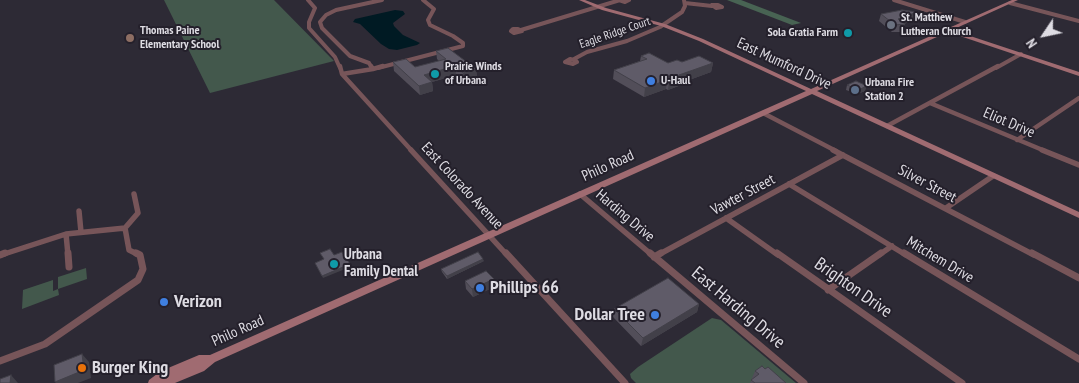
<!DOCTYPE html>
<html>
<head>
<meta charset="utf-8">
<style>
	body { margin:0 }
	#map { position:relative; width:1079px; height:383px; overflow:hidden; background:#2d2a35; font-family:"PT Sans Narrow",sans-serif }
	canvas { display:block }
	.north { position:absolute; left:1019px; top:10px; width:50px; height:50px; -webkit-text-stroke:4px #24202b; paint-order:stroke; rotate:236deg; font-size:14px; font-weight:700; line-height:20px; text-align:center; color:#dedce3 }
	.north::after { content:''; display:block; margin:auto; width:18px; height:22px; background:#dedce3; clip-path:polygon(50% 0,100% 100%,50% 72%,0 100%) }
</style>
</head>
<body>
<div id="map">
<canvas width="1079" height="383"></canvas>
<div class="north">N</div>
</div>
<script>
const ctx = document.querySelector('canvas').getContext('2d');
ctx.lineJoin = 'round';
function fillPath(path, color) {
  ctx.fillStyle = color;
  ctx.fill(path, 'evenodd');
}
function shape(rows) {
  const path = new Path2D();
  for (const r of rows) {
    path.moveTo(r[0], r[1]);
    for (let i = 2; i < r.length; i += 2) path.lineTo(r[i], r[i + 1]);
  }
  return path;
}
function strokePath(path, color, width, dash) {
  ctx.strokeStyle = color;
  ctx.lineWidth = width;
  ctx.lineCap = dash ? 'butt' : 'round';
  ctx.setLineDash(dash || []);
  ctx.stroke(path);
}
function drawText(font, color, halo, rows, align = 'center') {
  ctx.font = font + ' "PT Sans Narrow",sans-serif';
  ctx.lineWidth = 4;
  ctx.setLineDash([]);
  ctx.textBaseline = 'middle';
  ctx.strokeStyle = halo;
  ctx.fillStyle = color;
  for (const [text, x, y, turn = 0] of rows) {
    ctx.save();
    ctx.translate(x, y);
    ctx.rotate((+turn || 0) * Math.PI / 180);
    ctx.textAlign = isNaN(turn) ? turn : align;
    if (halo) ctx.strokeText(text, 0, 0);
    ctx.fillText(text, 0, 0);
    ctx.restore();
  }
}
const green = shape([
	[164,0,274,0,334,61,210,93],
	[86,268,87,279,58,289,59,295,22,309,23,290,53,280,53,291,58,289,58,277],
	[712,318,721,320,796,383,636,383,631,378,630,374,638,367]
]);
const forest = shape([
	[727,0,741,0,801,23,792,25]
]);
const water = shape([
	[395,10,403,11,405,14,393,23,394,26,403,35,420,43,417,45,397,50,389,49,381,44,360,24,353,22,355,19]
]);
const streetFar3 = shape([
	[308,0,315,8,309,22,309,28,335,57,340,68],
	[619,0,625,2,629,0],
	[894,0,965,22],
	[685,3,712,6],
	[1010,3,1079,21],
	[712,5,718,5,722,7,716,8,712,5],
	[513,29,518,29,522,31,514,33,511,31,513,29],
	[521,30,620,0],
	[570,59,575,60,577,62,573,64,565,62,570,59],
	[574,59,587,52,627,41,660,27,682,12,685,6,684,0],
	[372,68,369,63,350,56,322,28,320,22,326,15,336,10,382,0],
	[378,68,463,46,463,43,453,36,430,25,428,20,434,9,423,0],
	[996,68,1021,54]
]);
const streetFar2 = shape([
	[340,66,342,74,412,151],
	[371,66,373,69,383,66],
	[342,74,373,69],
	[930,103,1045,151],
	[763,113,836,151],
	[887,126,998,66],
	[1017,140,1079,98]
]);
const streetFar1 = shape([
	[411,150,507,255],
	[833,150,1034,255],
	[1042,150,1079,165],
	[789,184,906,255],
	[134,194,138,213,125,228,129,250,139,255],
	[580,194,652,255],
	[946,208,993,176],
	[79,211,81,232],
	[726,218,778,255],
	[66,234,68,255],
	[1,255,66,234,125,228],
	[658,255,843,155],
	[879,255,892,246]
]);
const street = shape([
	[68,253,69,267],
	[506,253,625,383],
	[650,253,804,383],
	[777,253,962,383],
	[904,253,1079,359],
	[1032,253,1079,278],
	[0,255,5,253],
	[654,257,661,253],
	[828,290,881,253],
	[0,361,45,344,138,280,143,269,140,255,136,253]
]);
const secondary = shape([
	[579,0,585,0,606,8,665,24,703,39,811,89,1012,0,1018,0,952,30,1079,72,1079,76,948,32,817,91,1079,212,1079,218,812,94,215,362,204,371,175,383,148,383,149,380,161,371,199,355,210,355,806,91,699,41,661,26,602,10,579,0]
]);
const wall = shape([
	[917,12,914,20,904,24,905,24,902,32,892,32,879,21,881,14],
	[436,51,476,69,477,78,464,82,456,75,432,82,433,91,420,95,394,71,393,62,415,67,439,61,437,59],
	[641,56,668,63,682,62,713,63,711,72,681,83,681,85,668,90,666,89,644,97,613,79,614,70,640,61],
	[847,85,865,91,857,94,846,90],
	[484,261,447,279,442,272,441,269],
	[465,281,494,287,473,297,466,289],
	[699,304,697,312,641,346,613,317,614,309],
	[765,369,786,383,750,383,755,371]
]);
const shadedWall = shape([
	[917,12,914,20,902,24,898,19],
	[713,63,711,72,681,83,681,85,668,90,669,81,679,75],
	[455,66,456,75,425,84,424,75],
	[476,69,477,78,464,82,463,73],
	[667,80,666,89,644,97,645,88],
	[432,82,433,91,420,95,419,86],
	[867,86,865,91,857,94,858,90],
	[483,259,484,261,447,279,447,276],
	[350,264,350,267,323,278,322,276],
	[494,279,494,287,473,297,472,289],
	[699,304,697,312,641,346,643,338],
	[82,354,89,362,91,378,78,383,56,383,55,382],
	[11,375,18,383,10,383]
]);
const building = shape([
	[902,10,917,12,898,19,905,24,895,25,881,14,902,10],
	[448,48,476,69,463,73,455,66,424,75,432,82,419,86,393,62,406,59,415,67,446,59,436,51,448,48],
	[649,53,668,63,677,60,682,62,699,56,713,63,679,75,682,77,669,81,667,80,645,88,614,70,647,59,641,56,649,53],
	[856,81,867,86,858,90,847,85,856,81],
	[330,249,334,255,342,252,350,264,322,276,315,263,324,259,320,253,330,249],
	[478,252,483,259,447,276,441,269,478,252],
	[486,271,494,279,472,289,465,281,486,271],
	[668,278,699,304,643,338,614,309,668,278],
	[82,354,84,370,55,382,54,365,82,354],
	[762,366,765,369,768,367,786,383,755,383,751,380,759,374,755,371,762,366],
	[11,375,10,383,0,383,0,379,11,375]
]);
const markers = [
	[891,25,5,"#6b7280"],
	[848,33,5,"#0f9aa8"],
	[130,38,5,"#8d6e63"],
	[435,74,5,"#0f9aa8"],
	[651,81,5,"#3f7fe0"],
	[855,90,5,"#5c6f8a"],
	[334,264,5,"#0f9aa8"],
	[480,288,5,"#3f7fe0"],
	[164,302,5,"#3f7fe0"],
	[655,315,5,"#3f7fe0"],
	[82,368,5,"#e8710a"]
];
const farPoinames = [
	["St. Matthew",901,18],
	["Lutheran Church",901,32],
	["Thomas Paine",140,31],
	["Elementary School",140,45],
	["Sola Gratia Farm",838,33,"right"],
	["Prairie Winds",445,67],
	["of Urbana",445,81],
	["U-Haul",661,81],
	["Urbana Fire",865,83],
	["Station 2",865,97]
];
const farStreetnames = [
	["Eagle Ridge Court",615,33,-19]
];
const streetNames = [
	["East Mumford Drive",784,64,25],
	["Eliot Drive",1009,123,23],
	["Philo Road",608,166,-24],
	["Silver Street",927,184,28],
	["East Colorado Avenue",462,186,47],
	["Vawter Street",743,195,-28],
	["Harding Drive",625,216,40],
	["Mitchem Drive",940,260,31],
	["Philo Road",238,331,-24]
];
const poiNames = [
	["Urbana",344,255],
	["Family Dental",344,272]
];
const nearPoinames = [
	["Phillips 66",490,288],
	["Verizon",174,302],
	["Dollar Tree",645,315,"right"],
	["Burger King",92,368]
];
const nearStreetnames = [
	["Brighton Drive",853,288,35],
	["East Harding Drive",738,308,40]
];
fillPath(green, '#43584c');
fillPath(forest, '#486353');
fillPath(water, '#001a23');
strokePath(streetFar3, '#775559', 4);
strokePath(streetFar2, '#775559', 4.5);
strokePath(streetFar1, '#775559', 5.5);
strokePath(street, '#775559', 7);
fillPath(secondary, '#a06b71');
fillPath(wall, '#524e59');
fillPath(shadedWall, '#424049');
fillPath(building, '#5f5b68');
strokePath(building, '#424049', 1);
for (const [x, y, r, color] of markers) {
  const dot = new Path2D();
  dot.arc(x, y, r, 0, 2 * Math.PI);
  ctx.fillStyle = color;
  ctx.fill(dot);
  strokePath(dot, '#24202b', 2);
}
drawText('bold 12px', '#dedce3', '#24202b', farPoinames, 'left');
drawText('12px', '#dedce3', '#24202b', farStreetnames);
drawText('15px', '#dedce3', '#24202b', streetNames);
drawText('bold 15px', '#dedce3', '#24202b', poiNames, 'left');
drawText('bold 18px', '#dedce3', '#24202b', nearPoinames, 'left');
drawText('18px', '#dedce3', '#24202b', nearStreetnames);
</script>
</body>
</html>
